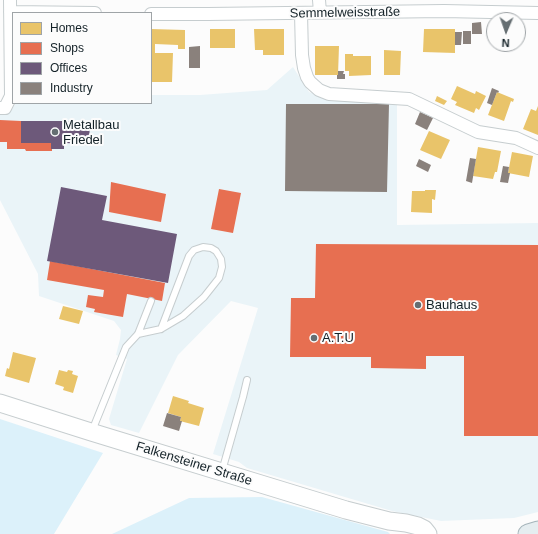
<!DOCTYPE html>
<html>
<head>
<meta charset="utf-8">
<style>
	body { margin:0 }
	#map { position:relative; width:538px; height:534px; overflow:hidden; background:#fcfcfc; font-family:Arial,sans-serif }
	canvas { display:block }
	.legend { position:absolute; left:12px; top:12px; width:140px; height:92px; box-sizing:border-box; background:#fcfcfc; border:1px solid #9fa4a7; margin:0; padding:5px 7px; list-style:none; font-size:12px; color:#132127 }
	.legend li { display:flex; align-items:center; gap:8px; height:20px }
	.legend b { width:20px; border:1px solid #9fa4a7 }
	.north { position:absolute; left:486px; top:12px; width:40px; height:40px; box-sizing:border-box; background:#fcfcfc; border:1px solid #9fa4a7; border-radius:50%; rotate:182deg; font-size:11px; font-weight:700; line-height:16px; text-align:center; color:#132127 }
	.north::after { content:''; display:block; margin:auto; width:14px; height:18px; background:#656e72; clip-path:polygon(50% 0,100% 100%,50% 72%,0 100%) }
</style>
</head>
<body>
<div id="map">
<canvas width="538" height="534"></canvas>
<ul class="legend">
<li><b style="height:11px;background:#e9c46a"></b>Homes</li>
<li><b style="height:11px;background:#e76f51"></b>Shops</li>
<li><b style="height:11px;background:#6d597a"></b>Offices</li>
<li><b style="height:11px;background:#8a817c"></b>Industry</li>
</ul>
<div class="north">N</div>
</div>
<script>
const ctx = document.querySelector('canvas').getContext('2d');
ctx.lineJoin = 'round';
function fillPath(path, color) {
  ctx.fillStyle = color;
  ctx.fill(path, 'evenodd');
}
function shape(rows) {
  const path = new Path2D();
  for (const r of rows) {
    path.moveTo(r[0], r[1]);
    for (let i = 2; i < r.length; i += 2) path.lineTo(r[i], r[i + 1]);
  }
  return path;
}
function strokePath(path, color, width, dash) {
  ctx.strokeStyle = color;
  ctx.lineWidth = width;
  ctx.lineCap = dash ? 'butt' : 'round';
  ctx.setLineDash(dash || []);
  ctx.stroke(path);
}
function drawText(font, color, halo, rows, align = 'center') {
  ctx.font = font + ' Arial,sans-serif';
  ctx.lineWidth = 4;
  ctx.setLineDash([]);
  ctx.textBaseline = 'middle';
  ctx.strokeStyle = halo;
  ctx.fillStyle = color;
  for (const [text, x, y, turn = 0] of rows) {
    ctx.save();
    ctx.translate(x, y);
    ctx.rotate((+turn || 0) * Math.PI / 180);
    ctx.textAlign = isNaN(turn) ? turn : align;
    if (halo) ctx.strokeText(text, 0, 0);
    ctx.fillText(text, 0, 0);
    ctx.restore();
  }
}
const built = shape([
	[293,67,309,92,325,98,397,100,397,225,538,223,538,512,514,518,441,521,392,511,247,468,239,462,213,454,258,308,231,301,178,355,139,433,111,425,109,419,127,359,116,355,120,339,121,330,114,321,39,296,38,274,0,200,0,112,10,112,16,103,151,103,151,95,200,95,267,90]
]);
const green = shape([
	[0,419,103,453,54,534,0,534],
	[262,497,388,532,390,534,112,534,189,498]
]);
const homes = shape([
	[151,29,185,30,185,49,178,49,178,45,155,44,155,53,173,53,172,82,151,82],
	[210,29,235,29,235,48,210,48],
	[254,29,284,29,284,55,263,55,263,50,255,50],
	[424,29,455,29,455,53,423,52],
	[315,46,339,46,338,75,315,75],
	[384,50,401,51,400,75,384,75],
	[345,54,353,54,353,56,371,56,371,75,349,76,349,71,345,71],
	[457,86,475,94,476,91,486,96,479,110,476,108,474,113,455,105,457,102,451,99],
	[497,92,514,99,513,102,511,101,504,121,488,115],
	[437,96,447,101,444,105,435,101],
	[538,106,538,135,523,129,531,109,536,111],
	[429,131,450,140,441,159,420,150],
	[478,147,501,151,497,172,495,172,493,179,473,176],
	[512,152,533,156,529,177,508,173],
	[425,190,436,190,435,200,432,199,432,213,411,212,412,191,425,191],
	[63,306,83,311,79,324,59,319],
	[13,352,36,358,29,383,5,376,7,368,9,369],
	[59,370,67,372,68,370,73,371,72,374,78,376,73,393,63,390,64,387,55,384],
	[173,396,189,401,188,403,204,408,199,426,180,421,181,417,168,413]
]);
const shops = shape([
	[0,120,21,121,21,143,51,143,51,149,52,149,52,151,26,151,25,149,7,149,7,142,0,142],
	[111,182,166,194,161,222,109,212],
	[219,189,241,193,233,233,211,229],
	[316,244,538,245,538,436,464,436,464,356,426,356,426,369,371,368,371,357,290,357,291,298,315,298],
	[50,261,165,283,162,301,127,294,123,317,94,312,95,309,86,307,88,295,103,297,104,290,47,280]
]);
const offices = shape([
	[21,121,90,121,89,144,64,143,64,149,51,149,51,143,21,143],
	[61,187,107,196,102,220,177,234,168,283,47,261]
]);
const industry = shape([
	[481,22,482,34,472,34,472,23],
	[463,31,471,31,471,44,463,44],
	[455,32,462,32,461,45,455,45],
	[200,46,200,68,189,68,189,47],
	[338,71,344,71,343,74,345,74,345,79,337,79,337,75,338,75],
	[492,88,499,91,498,93,497,92,492,105,487,103],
	[286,104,389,104,387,192,285,191],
	[420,112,433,118,427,130,415,124],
	[470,158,476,159,472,183,466,181],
	[419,159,431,165,428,172,416,166],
	[503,166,509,167,508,173,510,173,508,183,500,182],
	[167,413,181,417,180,421,182,421,179,431,163,426]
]);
const lane = shape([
	[138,334,161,329,183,316,204,297,219,278,222,267,221,259,216,251,211,248,203,247,194,250,189,256,161,329],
	[92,431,126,347,138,334,151,301],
	[222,471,243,397,247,380]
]);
const street = shape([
	[319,0,320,12],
	[10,12,95,13],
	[301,13,302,55,304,68,307,77,310,82,319,90,329,94,409,99,478,132,516,138,538,148],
	[151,14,208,14,444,11,538,13],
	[0,108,5,108,11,96,10,0]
]);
const secondary = shape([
	[0,403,91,432,346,510,389,521,406,523,418,526,424,529,428,534]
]);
const primary = shape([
	[528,534,538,531]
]);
const markers = [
	[55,132,4,"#656e72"],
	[418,305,4,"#656e72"],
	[314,338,4,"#656e72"]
];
const streetNames = [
	["Semmelweisstraße",345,13,-1],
	["Falkensteiner Straße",194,464,17]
];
const poiNames = [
	["Metallbau",63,125],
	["Friedel",63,140],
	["Bauhaus",426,305],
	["A.T.U",322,338]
];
fillPath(built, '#eaf4f8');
fillPath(green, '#dcf1fa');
fillPath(homes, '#e9c46a');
fillPath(shops, '#e76f51');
fillPath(offices, '#6d597a');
fillPath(industry, '#8a817c');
strokePath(lane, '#c6cdcf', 8);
strokePath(street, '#c6cdcf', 14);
strokePath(secondary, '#c6cdcf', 19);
strokePath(primary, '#a5b4ba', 21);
strokePath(lane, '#fff', 6);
strokePath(street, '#fff', 12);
strokePath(secondary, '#fff', 17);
strokePath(primary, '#e5edf0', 19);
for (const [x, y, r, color] of markers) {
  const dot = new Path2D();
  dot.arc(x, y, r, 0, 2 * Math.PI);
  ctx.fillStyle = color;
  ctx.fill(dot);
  strokePath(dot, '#fcfcfc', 1.5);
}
drawText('13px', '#132127', '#fcfcfc', streetNames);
drawText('13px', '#132127', '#fcfcfc', poiNames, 'left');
</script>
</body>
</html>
